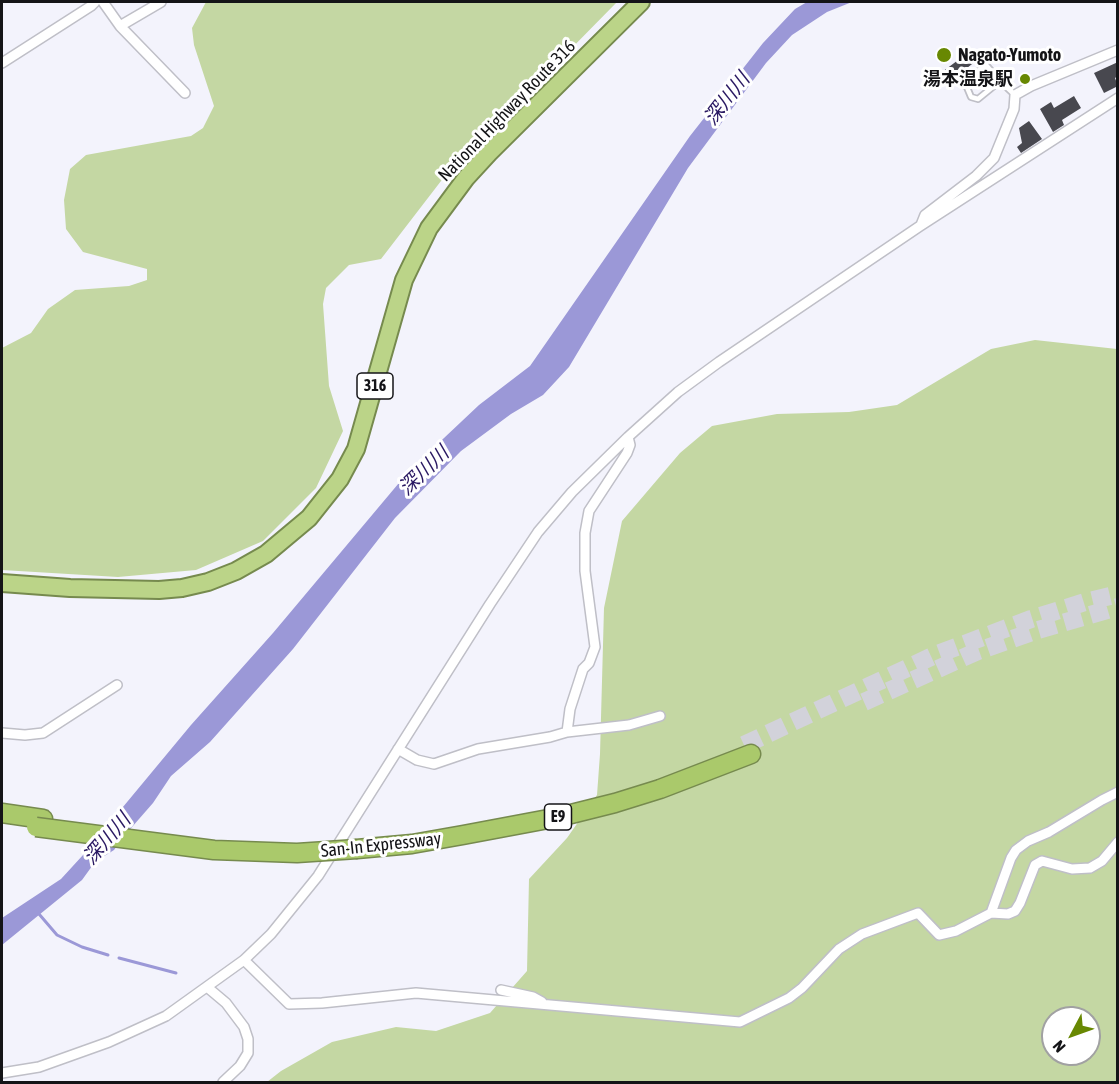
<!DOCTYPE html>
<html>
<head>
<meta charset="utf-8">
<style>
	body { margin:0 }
	#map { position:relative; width:1119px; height:1084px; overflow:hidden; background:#f3f3fc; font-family:"Asap Condensed",sans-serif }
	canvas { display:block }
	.frame { position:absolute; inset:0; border:3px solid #141417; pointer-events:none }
	.north { position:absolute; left:1041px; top:1006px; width:60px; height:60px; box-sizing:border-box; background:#fff; border:2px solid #a1a1a2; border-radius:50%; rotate:229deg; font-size:16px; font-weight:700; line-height:24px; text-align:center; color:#141417 }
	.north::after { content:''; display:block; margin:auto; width:21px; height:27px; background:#688802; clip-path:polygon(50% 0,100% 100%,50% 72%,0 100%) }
</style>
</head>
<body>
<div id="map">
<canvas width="1119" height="1084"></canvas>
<div class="frame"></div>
<div class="north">N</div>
</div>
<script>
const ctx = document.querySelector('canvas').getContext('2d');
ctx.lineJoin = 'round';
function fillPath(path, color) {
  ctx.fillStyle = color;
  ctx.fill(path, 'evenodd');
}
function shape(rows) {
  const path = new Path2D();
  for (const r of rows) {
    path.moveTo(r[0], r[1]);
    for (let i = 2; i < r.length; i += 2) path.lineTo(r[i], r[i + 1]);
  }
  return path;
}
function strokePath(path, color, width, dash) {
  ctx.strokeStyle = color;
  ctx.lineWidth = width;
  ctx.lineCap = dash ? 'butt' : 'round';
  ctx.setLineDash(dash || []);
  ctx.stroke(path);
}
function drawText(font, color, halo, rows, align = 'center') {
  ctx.font = font + ' "Asap Condensed","Noto Sans JP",sans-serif';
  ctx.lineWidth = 6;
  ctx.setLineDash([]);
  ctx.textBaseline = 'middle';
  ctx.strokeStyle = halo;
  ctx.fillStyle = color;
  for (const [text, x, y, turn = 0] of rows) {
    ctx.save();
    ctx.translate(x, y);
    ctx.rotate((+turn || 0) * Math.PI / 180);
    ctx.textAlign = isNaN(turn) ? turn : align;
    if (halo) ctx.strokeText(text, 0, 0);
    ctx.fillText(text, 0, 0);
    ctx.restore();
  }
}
const green = shape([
	[206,2,617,2,441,181,381,259,349,265,326,288,323,304,329,386,343,431,316,488,263,541,196,570,118,577,2,570,2,348,31,333,48,309,75,290,129,286,147,280,147,269,83,252,66,229,64,200,70,169,86,155,191,136,203,128,214,106,194,45,192,28],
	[1035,340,1117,349,1117,1082,267,1082,281,1071,332,1042,396,1027,436,1031,490,1013,527,971,529,879,567,838,597,795,600,754,604,608,622,521,680,453,712,426,777,414,849,412,897,405,991,349],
	[1053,1018,1089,1018,1089,1054,1053,1054]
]);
const water = shape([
	[807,2,852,2,827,12,792,35,766,63,688,168,569,367,543,395,511,414,461,451,395,518,293,649,210,742,171,776,153,803,125,835,114,850,95,862,82,880,2,945,2,918,61,879,94,843,108,825,191,725,273,633,409,471,479,405,530,366,690,136,763,43,795,9]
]);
const stream = shape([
	[39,914,57,935,82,947,108,955],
	[119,958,176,973]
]);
const building = shape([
	[969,52,976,61,945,85,938,75],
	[1118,62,1118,76,1115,78,1118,86,1104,93,1094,73],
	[1074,96,1081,108,1062,120,1064,125,1053,132,1040,109,1051,102,1054,108],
	[1029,121,1042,139,1021,153,1017,147,1022,143,1019,128]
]);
const motorwayTunnel = shape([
	[864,702,978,651,1035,631,1118,607],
	[744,745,935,655,1031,619,1085,602,1118,594]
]);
const service = shape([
	[1000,81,986,65,970,77,966,85,971,97,978,99,1000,81,1015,95]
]);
const minor = shape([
	[103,2,120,26,185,93],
	[120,26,161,2],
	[2,63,91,6,95,2],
	[921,225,925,215,976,176,994,158,1014,109,1015,95,1031,86,1118,50],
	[567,732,570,709,583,669,589,663,595,647,585,571,585,533,589,511,627,453,630,445,628,437],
	[2,733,25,735,43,733,117,685],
	[398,749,417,760,434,764,478,749,550,737,567,732,629,725,660,716],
	[991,913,1011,858,1016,850,1028,841,1049,832,1102,800,1118,792],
	[244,960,289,1004,322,1003,416,993,740,1022,789,998,802,988,839,949,862,934,918,913,939,935,956,931,991,913,1008,914,1015,911,1020,903,1035,865,1042,861,1072,869,1090,868,1102,861,1118,842],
	[207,987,226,1003,244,1027,248,1039,248,1053,240,1066,223,1082],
	[501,990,533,997,542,1002],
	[2,1073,39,1067,109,1042,166,1016,244,960,271,934,318,876,490,604,538,532,572,492,628,437,678,392,719,362,920,226,1118,98]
]);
const trunk = shape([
	[2,583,70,588,159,590,182,588,208,582,236,571,266,554,309,518,340,479,356,449,404,280,429,228,466,178,489,153,641,2]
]);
const motorway = shape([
	[2,813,43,819],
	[357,849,412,844,463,835,559,817,615,803,660,789,751,754]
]);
const motorwayBridge = shape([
	[36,827,214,850,297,853,357,849]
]);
const markers = [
	[944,55,8,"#688802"],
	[1025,79,6,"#688802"]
];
const shields = [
	[375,386,36],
	[558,817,27]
];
const shieldNames = [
	["316",375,386],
	["E9",558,817]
];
const poiNames = [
	["Nagato-Yumoto",958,55],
	["湯本温泉駅",1013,79,"right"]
];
const streetNames = [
	["National Highway Route 316",507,111,-46],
	["San-In Expressway",381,845,-6]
];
const waterNames = [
	["深川川",727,99,-52],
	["深川川",424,471,-44],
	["深川川",107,839,-49]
];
fillPath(green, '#c4d7a3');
fillPath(water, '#9b98d7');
strokePath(stream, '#9b98d7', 3);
fillPath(building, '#48484f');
strokePath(motorwayTunnel, '#d2d2da', 18, [18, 9]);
strokePath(service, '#bfbfc7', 8);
strokePath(minor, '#bfbfc7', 12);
strokePath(trunk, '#768a4e', 20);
strokePath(motorway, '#768a4e', 21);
strokePath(service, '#fff', 4.5);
strokePath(minor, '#fff', 9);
strokePath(trunk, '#bbd488', 16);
strokePath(motorway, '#aac96b', 18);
strokePath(motorwayBridge, '#768a4e', 21, []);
strokePath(motorwayBridge, '#aac96b', 18);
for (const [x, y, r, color] of markers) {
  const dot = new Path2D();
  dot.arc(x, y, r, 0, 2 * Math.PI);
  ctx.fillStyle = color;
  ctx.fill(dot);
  strokePath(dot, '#fff', 2);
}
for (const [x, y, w] of shields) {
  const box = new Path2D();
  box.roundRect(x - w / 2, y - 13, w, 26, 4.5);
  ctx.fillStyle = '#fff';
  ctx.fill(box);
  strokePath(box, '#141417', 1.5);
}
drawText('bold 16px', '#141417', null, shieldNames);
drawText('bold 18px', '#141417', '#fff', poiNames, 'left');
drawText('18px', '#141417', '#fff', streetNames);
drawText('italic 20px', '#291862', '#fff', waterNames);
</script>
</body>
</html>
